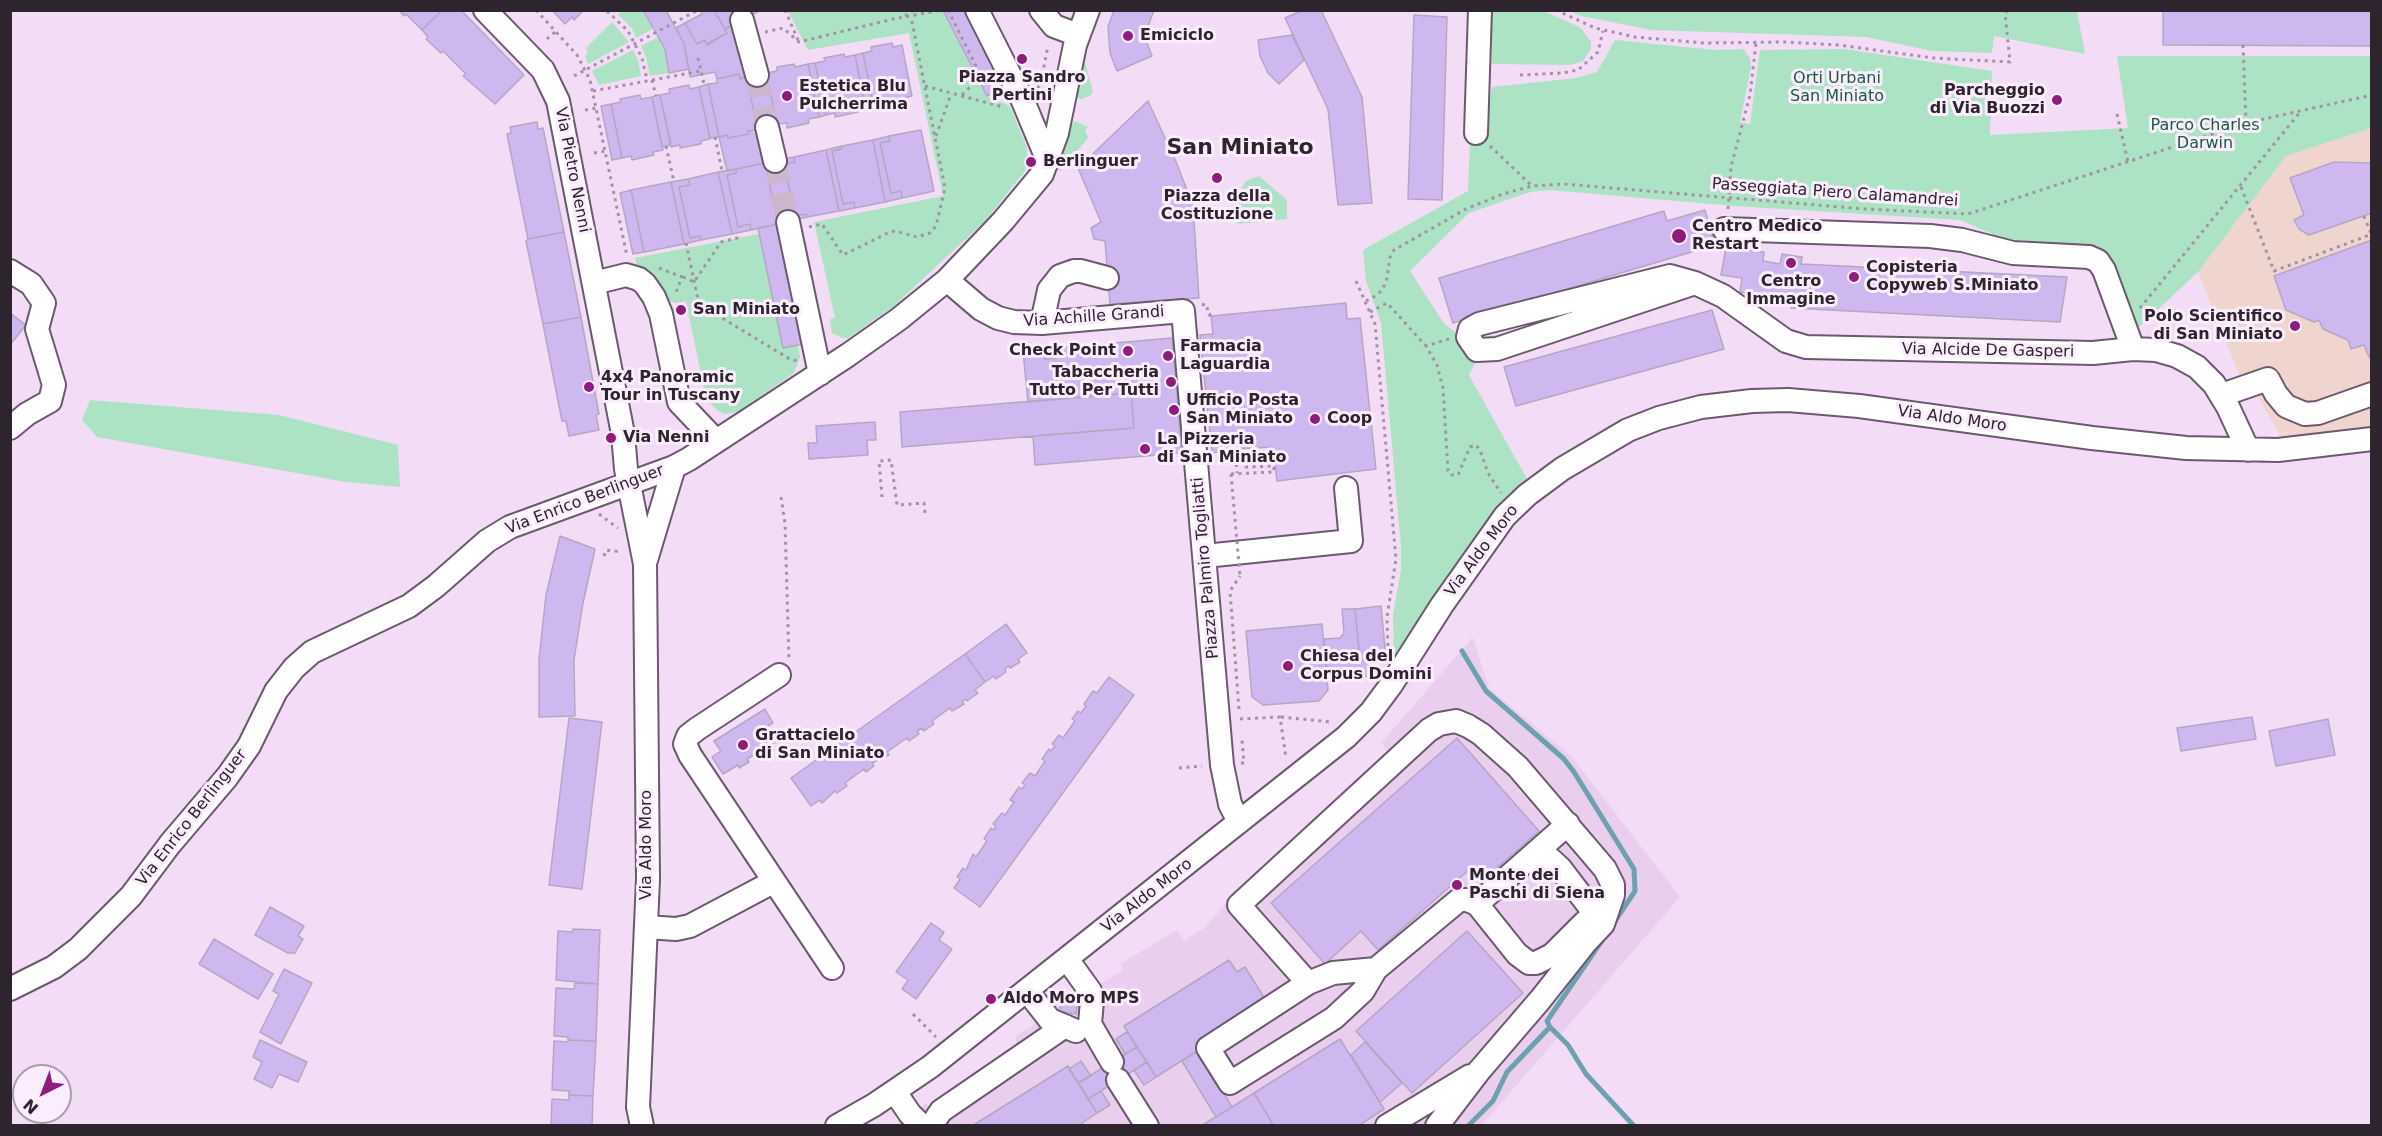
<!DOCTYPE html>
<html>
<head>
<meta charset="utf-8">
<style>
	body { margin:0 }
	#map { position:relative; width:2382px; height:1136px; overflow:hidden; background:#f3ddf6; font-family:"DejaVu Sans",sans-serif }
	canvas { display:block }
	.frame { position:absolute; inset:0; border:12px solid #2d242e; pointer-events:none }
	.north { position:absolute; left:12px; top:1064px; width:60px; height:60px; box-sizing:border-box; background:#fbedfd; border:2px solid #a99daa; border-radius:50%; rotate:222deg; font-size:16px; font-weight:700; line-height:24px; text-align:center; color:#2d242e }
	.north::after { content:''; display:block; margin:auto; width:21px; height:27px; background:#8e1c7c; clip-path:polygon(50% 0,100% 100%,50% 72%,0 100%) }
</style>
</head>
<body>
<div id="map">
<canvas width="2382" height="1136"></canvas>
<div class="frame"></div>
<div class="north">N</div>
</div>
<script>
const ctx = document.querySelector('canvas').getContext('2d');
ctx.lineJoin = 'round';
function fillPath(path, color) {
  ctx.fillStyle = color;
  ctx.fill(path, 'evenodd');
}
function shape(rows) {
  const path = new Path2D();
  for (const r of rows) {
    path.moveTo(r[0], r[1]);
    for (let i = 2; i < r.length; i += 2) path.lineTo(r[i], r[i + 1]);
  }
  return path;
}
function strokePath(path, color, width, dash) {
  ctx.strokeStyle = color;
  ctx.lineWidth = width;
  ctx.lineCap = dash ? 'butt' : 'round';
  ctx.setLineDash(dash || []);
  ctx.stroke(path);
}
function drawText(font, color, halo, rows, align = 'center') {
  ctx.font = font + ' "DejaVu Sans",sans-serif';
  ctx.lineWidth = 6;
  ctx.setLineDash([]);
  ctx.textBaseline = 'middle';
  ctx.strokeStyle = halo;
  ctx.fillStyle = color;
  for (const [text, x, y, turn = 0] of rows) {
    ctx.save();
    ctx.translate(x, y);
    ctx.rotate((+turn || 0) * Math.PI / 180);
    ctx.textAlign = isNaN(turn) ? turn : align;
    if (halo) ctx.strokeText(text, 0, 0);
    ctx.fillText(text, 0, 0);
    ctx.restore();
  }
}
const built = shape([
	[1473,637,1489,688,1572,757,1680,897,1482,1125,894,1126,926,1103,929,1107,1016,1049,1016,1036,1123,970,1120,964,1177,930,1184,941,1205,927,1255,872,1307,831,1390,754,1381,743]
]);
const education = shape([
	[2371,128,2371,426,2334,433,2281,437,2251,385,2241,379,2198,272,2286,156]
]);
const green = shape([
	[622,11,643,11,653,29,636,38,632,28,618,15],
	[788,11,943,11,987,96,1010,106,1027,148,1027,163,1025,171,986,220,895,305,848,338,842,338,832,333,830,319,835,318,814,222,943,196,909,33,808,50],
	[1492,11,1544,11,1581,28,1591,42,1591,49,1583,61,1570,65,1492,64],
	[1569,11,2077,11,2085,54,1994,36,1992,53,1932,51,1866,37,1651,30,1581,16],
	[612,22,629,42,588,64,585,57,588,51,586,48],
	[658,37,665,49,669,73,650,76,646,57,641,46],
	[1615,40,1715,50,1744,49,1750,59,1751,67,1740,122,1750,124,1760,50,1844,49,1992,71,1990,135,2128,128,2117,56,2371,56,2371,128,2286,156,2198,272,2138,328,2129,310,2112,259,2101,249,2002,238,1960,220,1734,206,1549,190,1530,192,1469,213,1410,271,1445,325,1459,334,1476,361,1469,375,1527,479,1506,498,1480,530,1394,659,1393,614,1401,570,1401,546,1381,323,1366,281,1363,250,1468,191,1470,139,1485,139,1492,87,1576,78,1597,72],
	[633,50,638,60,641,76,599,85,592,71],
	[1082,62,1085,63,1093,91,1091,95,1082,99,1078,98,1076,94],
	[1075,121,1088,127,1085,130,1088,138,1060,171,1057,169,1070,127],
	[1259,176,1287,200,1287,219,1237,224,1233,202,1246,181],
	[759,234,783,347,798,345,800,357,794,373,737,412,725,414,718,411,706,399,686,301,675,303,664,298,637,269,635,258],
	[90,400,279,415,398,445,400,487,346,482,97,437,82,420]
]);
const stream = shape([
	[1462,651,1486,691,1564,759,1574,772,1634,869,1635,891,1613,924],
	[1603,939,1547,1021,1550,1027,1568,1045,1586,1074,1634,1126],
	[1468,1126,1493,1101,1507,1072,1550,1027]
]);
const building = shape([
	[399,10,442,10,422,30,406,14,404,16,399,10],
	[442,10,461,10,524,75,495,104,463,76,466,74,443,51,441,53,426,39,428,37,422,30,442,10],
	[552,10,584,10,574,20,572,17,565,24,552,10],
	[643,10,666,10,684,44,689,69,669,73,665,49,643,10],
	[700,10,714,10,727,33,707,44,705,40,697,44,685,23,702,14,700,10],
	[714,10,759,11,725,29,714,10],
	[943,10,968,10,1006,86,987,96,943,10],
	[1114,10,1154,10,1147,29,1147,43,1152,56,1117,71,1110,53,1108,27,1114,10],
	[1303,10,1321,10,1362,97,1372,203,1338,205,1328,109,1285,18,1303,10],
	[2163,10,2372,10,2372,46,2163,45,2163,10],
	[1414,15,1447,17,1442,200,1408,199,1414,15],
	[685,23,697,44,705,40,707,45,727,33,725,29,732,25,747,77,740,79,739,74,717,79,715,72,690,77,684,44,676,28,685,23],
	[1292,35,1304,60,1279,84,1268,73,1260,56,1258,40,1292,35],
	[892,43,893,47,902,45,912,96,903,98,904,102,884,106,884,102,873,104,863,53,872,51,871,47,892,43],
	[863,53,873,104,865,105,855,55,863,53],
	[844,54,845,57,855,55,865,105,856,107,858,112,835,117,835,113,826,115,815,63,825,61,824,58,844,54],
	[815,63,826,115,819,117,808,64,815,63],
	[794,64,795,67,808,64,819,117,808,119,809,123,787,128,787,123,777,124,766,73,777,71,777,67,794,64],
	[766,73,777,124,757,129,747,77,766,73],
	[739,74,740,79,747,77,757,129,748,131,749,134,728,138,728,135,719,137,708,84,717,83,717,79,739,74],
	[708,84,719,137,710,138,699,87,708,84],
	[689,85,690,89,699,87,710,139,701,141,701,144,680,148,680,145,671,147,660,95,670,93,669,89,689,85],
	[640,95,641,99,652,97,663,150,653,152,654,155,632,160,631,156,622,158,611,104,621,102,620,99,640,95],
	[660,95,671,145,662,147,652,97,660,95],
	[1148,101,1177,164,1193,206,1199,298,1110,304,1105,241,1094,239,1091,228,1101,222,1078,168,1148,101],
	[611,104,622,158,612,160,601,106,611,104],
	[537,122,538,129,543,128,564,232,528,239,507,134,511,133,510,127,537,122],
	[757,129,765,163,727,171,719,137,728,135,728,138,749,134,748,131,757,129],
	[921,130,934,191,902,198,901,191,891,193,880,143,890,141,889,136,921,130],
	[889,136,890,141,880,143,891,193,901,191,902,198,885,202,873,140,889,136],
	[873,140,885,202,855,208,854,202,843,204,832,151,842,149,842,146,873,140],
	[842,146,842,149,832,151,843,204,854,202,855,208,839,211,826,150,842,146],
	[826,150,839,211,807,217,806,214,795,216,784,164,795,162,794,157,826,150],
	[794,157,795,162,784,164,795,216,806,214,807,217,778,224,765,163,794,157],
	[2334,162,2372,163,2372,213,2309,235,2299,229,2294,220,2304,215,2290,178,2334,162],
	[765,163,778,224,751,230,750,224,738,227,727,175,736,173,736,169,765,163],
	[736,169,736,173,727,175,738,227,750,224,751,230,732,234,718,172,736,169],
	[718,172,732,234,701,240,700,236,690,238,679,187,690,185,688,179,718,172],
	[688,179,690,185,679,187,686,219,690,238,700,236,701,240,684,244,671,182,688,179],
	[671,182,684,244,644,252,631,190,671,182],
	[631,190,644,252,633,254,620,193,631,190],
	[1705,210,1715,245,1453,323,1439,278,1664,211,1667,221,1705,210],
	[778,224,803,344,783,348,758,228,778,224],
	[564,232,581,317,543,324,526,241,528,239,564,232],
	[2372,240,2372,356,2369,357,2364,345,2351,349,2348,340,2323,329,2319,320,2314,322,2286,310,2274,276,2372,240],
	[1726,247,1764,252,1763,261,1780,264,1782,254,1802,257,1801,264,2067,277,2060,322,1791,308,1791,304,1759,300,1760,294,1740,292,1742,278,1721,275,1726,247],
	[1346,303,1347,319,1360,318,1376,469,1277,481,1273,447,1235,449,1212,453,1200,335,1213,334,1211,316,1346,303],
	[1712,310,1724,349,1516,406,1504,367,1712,310],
	[10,313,26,325,10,345,10,313],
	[581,317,599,414,596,415,599,430,569,436,566,421,562,421,543,324,581,317],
	[1172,338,1182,453,1035,465,1033,436,1134,428,1131,393,1028,402,1023,351,1044,349,1045,359,1056,358,1055,348,1080,346,1082,357,1091,356,1091,345,1172,338],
	[1131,393,1134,428,902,447,900,412,1131,393],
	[875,422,876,440,867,440,868,455,809,459,808,443,817,443,816,426,875,422],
	[560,536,595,549,583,603,574,660,575,716,539,717,539,659,546,595,560,536],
	[1381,606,1386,658,1360,661,1355,609,1381,606],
	[1342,609,1355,609,1359,649,1325,652,1324,639,1340,638,1344,633,1342,609],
	[1006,624,1027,653,1018,659,1020,662,1010,668,1009,666,1005,669,1006,672,996,679,994,676,985,682,965,654,1006,624],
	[1322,624,1328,690,1319,701,1263,705,1252,697,1246,631,1322,624],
	[1359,649,1360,661,1370,660,1372,676,1328,680,1325,652,1359,649],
	[965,654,985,682,975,690,978,693,967,701,966,699,962,701,964,704,952,711,950,708,932,721,934,724,924,731,922,728,917,731,919,734,909,741,907,738,887,752,889,755,872,763,874,766,866,772,864,769,845,783,847,786,837,793,835,791,822,803,820,800,811,806,791,778,965,654],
	[1109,677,1134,695,980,907,954,888,960,879,957,877,963,868,966,870,973,854,976,857,987,841,984,839,991,828,994,830,996,826,993,824,1002,813,1005,815,1014,802,1010,800,1019,787,1022,789,1025,785,1022,783,1030,773,1035,776,1045,761,1042,759,1049,749,1051,751,1055,746,1052,744,1059,735,1063,738,1075,721,1072,719,1078,711,1081,713,1086,706,1084,704,1093,691,1097,693,1109,677],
	[765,709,773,723,766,727,775,742,747,759,749,762,739,768,738,765,723,774,712,757,721,751,714,741,765,709],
	[2252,717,2256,739,2181,751,2177,728,2252,717],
	[569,718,602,722,582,889,549,885,569,718],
	[2328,719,2335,755,2276,766,2269,731,2328,719],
	[1457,738,1539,831,1483,880,1472,867,1378,950,1361,931,1325,964,1271,903,1457,738],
	[270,907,304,926,298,936,303,939,295,953,288,953,255,935,270,907],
	[931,923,944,932,939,940,952,949,916,999,902,989,908,980,896,972,931,923],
	[573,929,600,930,598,984,556,980,558,931,572,932,573,929],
	[1467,931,1523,993,1412,1093,1356,1031,1467,931],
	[214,939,273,974,258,999,199,964,214,939],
	[1229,960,1237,972,1245,967,1267,1002,1260,1011,1156,1077,1124,1026,1229,960],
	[284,969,312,983,281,1044,260,1032,279,994,273,991,284,969],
	[575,983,598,984,596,1041,568,1040,568,1037,554,1036,556,988,574,989,575,983],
	[1062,994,1079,998,1076,1014,1059,1011,1062,994],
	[1127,1032,1137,1047,1125,1054,1116,1039,1127,1032],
	[1340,1039,1384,1109,1358,1126,1274,1126,1254,1093,1340,1039],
	[260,1040,307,1062,298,1082,279,1074,272,1088,254,1079,262,1062,253,1057,260,1040],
	[568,1040,596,1041,593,1096,569,1095,569,1091,552,1090,554,1041,568,1042,568,1040],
	[1365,1042,1402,1083,1380,1102,1351,1055,1365,1042],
	[1137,1047,1147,1062,1088,1099,1078,1083,1137,1047],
	[1198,1051,1232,1107,1216,1117,1182,1061,1198,1051],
	[1081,1061,1091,1076,1078,1083,1069,1069,1081,1061],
	[1147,1062,1156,1077,1144,1085,1134,1070,1147,1062],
	[1068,1066,1097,1113,1078,1126,972,1126,1068,1066],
	[1101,1091,1110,1105,1097,1113,1088,1099,1101,1091],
	[1254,1093,1274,1126,1201,1126,1232,1107,1254,1093],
	[569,1095,593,1096,592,1126,551,1126,552,1099,569,1100,569,1095]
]);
const minorTunnel = shape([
	[757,75,767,127],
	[775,161,788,222]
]);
const path = shape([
	[536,10,577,55,590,80,627,256],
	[785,10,798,40],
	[948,10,981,76,961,96],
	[1556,10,1595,28,1635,37,1704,43,1784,42,1839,45,1933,58,2010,62,2005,13,2008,10],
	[607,11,628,31,642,58,647,80],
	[905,16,914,10],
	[765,32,783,28,799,42,893,19,942,10],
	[547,39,556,31],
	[2243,45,2246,123],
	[698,58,704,84],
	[1520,75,1562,73,1578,70,1598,52,1603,31],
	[574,76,698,10],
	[652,80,656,96],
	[925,86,1003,107],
	[1037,88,1040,86,1048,46],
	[593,91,701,71],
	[585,110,597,108],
	[2117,114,2128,162],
	[936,136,951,94],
	[715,137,722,171],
	[666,146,674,182],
	[1490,146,1532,186],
	[594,153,606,151],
	[2241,187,2274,271,2372,234],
	[1728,209,1731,167,1750,95,1756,43],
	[809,227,822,224,843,255,890,232,895,231,917,237,930,233,936,226,945,188,911,17],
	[686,243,699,304,788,358,797,361],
	[659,268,682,277,675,295],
	[683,277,694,282,721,242,737,238,736,233],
	[1356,281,1375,324,1396,559,1387,617,1388,650],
	[1366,301,1377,295,1383,289,1387,278,1390,257,1394,250,1466,209,1503,194,1532,186,1563,184,1865,209,1968,214,2246,123,2372,95],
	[1202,305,1206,304,1209,315,1212,314],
	[2140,308,2301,111],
	[1370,312,1387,303,1426,346],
	[1449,339,1426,346,1437,365,1443,388,1448,471,1452,475,1458,475,1470,447,1476,445,1480,450,1488,473,1501,493],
	[1235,449,1237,473],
	[1231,474,1274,472,1274,466,1246,467,1245,458,1272,457,1272,451,1235,453],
	[781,497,785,523,789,660],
	[882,497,879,461,891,460,897,505,924,503,925,513],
	[599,514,618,528],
	[604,556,606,550,622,552],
	[1239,709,1230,591,1240,576],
	[1281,717,1331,722],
	[1240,719,1280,717,1286,758],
	[1241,763,1244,763,1242,740],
	[1179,768,1202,766],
	[913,1014,936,1037]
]);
const minor = shape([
	[485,10,543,70,558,101,623,434,626,469,645,564,648,879,638,1107,642,1126],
	[977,10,1023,101,1048,161],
	[1041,10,1054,26,1078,35],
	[742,20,757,75],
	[767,127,775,161],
	[1476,133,1480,10],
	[788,222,820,374],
	[1724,229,1930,236,1962,240,2013,253,2089,257,2098,261,2104,270,2133,349],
	[10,271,31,284,44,303,37,329,54,385,50,401,27,414,10,428],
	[1670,276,1695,283,1497,349,1477,350,1468,337,1470,329,1479,324,1670,276],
	[947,280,981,309,998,318,1014,322,1042,323,1183,311,1222,765,1230,804,1239,822],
	[594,283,626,275,639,279,645,284,654,297,661,314,679,402,716,441],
	[1695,283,1723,296,1786,341,1806,347,2093,353,2133,349,2156,350,2177,356,2197,367,2214,384,2228,407,2248,450],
	[1042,323,1049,290,1060,276,1074,271,1081,271,1107,278],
	[2222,395,2268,379,2276,394,2286,406,2305,414,2318,413,2372,394],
	[1205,556,1351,541,1346,488],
	[646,560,674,467],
	[779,675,697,729,688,736,685,744,690,755,832,968],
	[1524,863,1542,858,1549,858,1560,868,1589,906,1593,921,1587,937],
	[1477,904,1568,824],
	[646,927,676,929,690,926,773,882],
	[1067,959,1090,991,1092,1001,1090,1024,1112,1062],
	[1376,969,1333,973,1308,983,1208,1048,1230,1083,1334,1018,1363,991,1376,969,1459,900,1467,900,1477,904,1517,954,1529,963,1536,963,1552,955,1584,923],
	[1308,983,1239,905,1429,730,1439,724,1456,721,1468,726,1481,734,1518,767,1605,869,1613,885,1613,895,1603,924,1586,942,1540,1000,1479,1071,1437,1126],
	[10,989,54,967,78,949,131,896,170,844,227,777,249,746,276,691,294,668,312,652,409,606,436,586,487,541,510,527,674,467,689,459,848,355,899,319,947,280,1003,221,1042,174,1057,133,1075,45,1088,10],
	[1028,992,1050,1020,1076,1031],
	[1118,1080,1147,1126],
	[895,1092,910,1114,922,1126],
	[837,1126,874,1105,930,1067,1346,737,1371,712,1391,685,1442,605,1505,516,1527,495,1562,469,1628,430,1659,418,1701,407,1752,401,1788,400,1859,406,2092,438,2186,448,2278,450,2372,439],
	[931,1126,941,1111,1065,1026],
	[1387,1126,1470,1076]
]);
const pathBridge = shape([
	[2364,216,2372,236],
	[1231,474,1240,576]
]);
const markers = [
	[1128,36,6,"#8e1c7c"],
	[1022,59,6,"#8e1c7c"],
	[787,96,6,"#8e1c7c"],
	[2057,100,6,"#8e1c7c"],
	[1031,162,6,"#8e1c7c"],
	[1217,178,6,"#8e1c7c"],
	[1679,236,8,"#8e1c7c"],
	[1791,263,6,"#8e1c7c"],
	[1854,277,6,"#8e1c7c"],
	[681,310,6,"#8e1c7c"],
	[2295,326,6,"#8e1c7c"],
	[1128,351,6,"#8e1c7c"],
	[1168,356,6,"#8e1c7c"],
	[1171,382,6,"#8e1c7c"],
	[589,387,6,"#8e1c7c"],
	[1174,410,6,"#8e1c7c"],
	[1315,419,6,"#8e1c7c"],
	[611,438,6,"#8e1c7c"],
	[1145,449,6,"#8e1c7c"],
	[1288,666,6,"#8e1c7c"],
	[743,745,6,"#8e1c7c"],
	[1457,885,6,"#8e1c7c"],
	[991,999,6,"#8e1c7c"]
];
const poiNames = [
	["Emiciclo",1140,36],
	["Piazza Sandro",1022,78,"center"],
	["Pertini",1022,96,"center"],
	["Estetica Blu",799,87],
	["Pulcherrima",799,105],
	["Parcheggio",2045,91,"right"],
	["di Via Buozzi",2045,109,"right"],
	["Berlinguer",1043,162],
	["Piazza della",1217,197,"center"],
	["Costituzione",1217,215,"center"],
	["Centro Medico",1692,227],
	["Restart",1692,245],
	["Copisteria",1866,268],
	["Copyweb S.Miniato",1866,286],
	["Centro",1791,282,"center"],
	["Immagine",1791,300,"center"],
	["San Miniato",693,310],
	["Polo Scientifico",2283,317,"right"],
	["di San Miniato",2283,335,"right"],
	["Farmacia",1180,347],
	["Laguardia",1180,365],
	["Check Point",1116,351,"right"],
	["Tabaccheria",1159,373,"right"],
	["Tutto Per Tutti",1159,391,"right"],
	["4x4 Panoramic",601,378],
	["Tour in Tuscany",601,396],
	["Ufficio Posta",1186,401],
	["San Miniato",1186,419],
	["Coop",1327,419],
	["Via Nenni",623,438],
	["La Pizzeria",1157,440],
	["di San Miniato",1157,458],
	["Chiesa del",1300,657],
	["Corpus Domini",1300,675],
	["Grattacielo",755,736],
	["di San Miniato",755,754],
	["Monte dei",1469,876],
	["Paschi di Siena",1469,894],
	["Aldo Moro MPS",1003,999]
];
const parkNames = [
	["Orti Urbani",1837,79],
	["San Miniato",1837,97],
	["Parco Charles",2205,126],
	["Darwin",2205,144]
];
const streetNames = [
	["Via Pietro Nenni",572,170,79],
	["Passeggiata Piero Calamandrei",1835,193,4],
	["Via Achille Grandi",1094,317,-4],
	["Via Alcide De Gasperi",1988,351,1],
	["Via Aldo Moro",1952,419,8],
	["Via Enrico Berlinguer",585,500,-21],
	["Via Aldo Moro",1482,551,-53],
	["Piazza Palmiro Togliatti",1206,568,-95],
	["Via Enrico Berlinguer",192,818,-52],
	["Via Aldo Moro",647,845,-90],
	["Via Aldo Moro",1147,896,-38]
];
const districtNames = [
	["San Miniato",1240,148]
];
fillPath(built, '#e9cfed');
fillPath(education, '#efd5ce');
fillPath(green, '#ace3c4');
strokePath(stream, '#6da1af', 5);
fillPath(building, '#cfb8ef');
strokePath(building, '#b3a7c4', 1.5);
strokePath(minorTunnel, '#cbb8ce', 22, [22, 11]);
strokePath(minor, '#6c596f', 26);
strokePath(path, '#a392a5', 3, [3, 4.5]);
strokePath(minor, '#fff', 22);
strokePath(pathBridge, '#a392a5', 3, [3, 4.5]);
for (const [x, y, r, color] of markers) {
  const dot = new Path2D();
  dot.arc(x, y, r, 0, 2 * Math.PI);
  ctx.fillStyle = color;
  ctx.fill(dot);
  strokePath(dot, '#fbedfd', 2);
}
drawText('bold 16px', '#2d242e', '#fbedfd', poiNames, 'left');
drawText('16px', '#145e3e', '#fbedfd', parkNames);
drawText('16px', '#2d242e', '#fbedfd', streetNames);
drawText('bold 22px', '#2d242e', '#fbedfd', districtNames);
</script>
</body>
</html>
